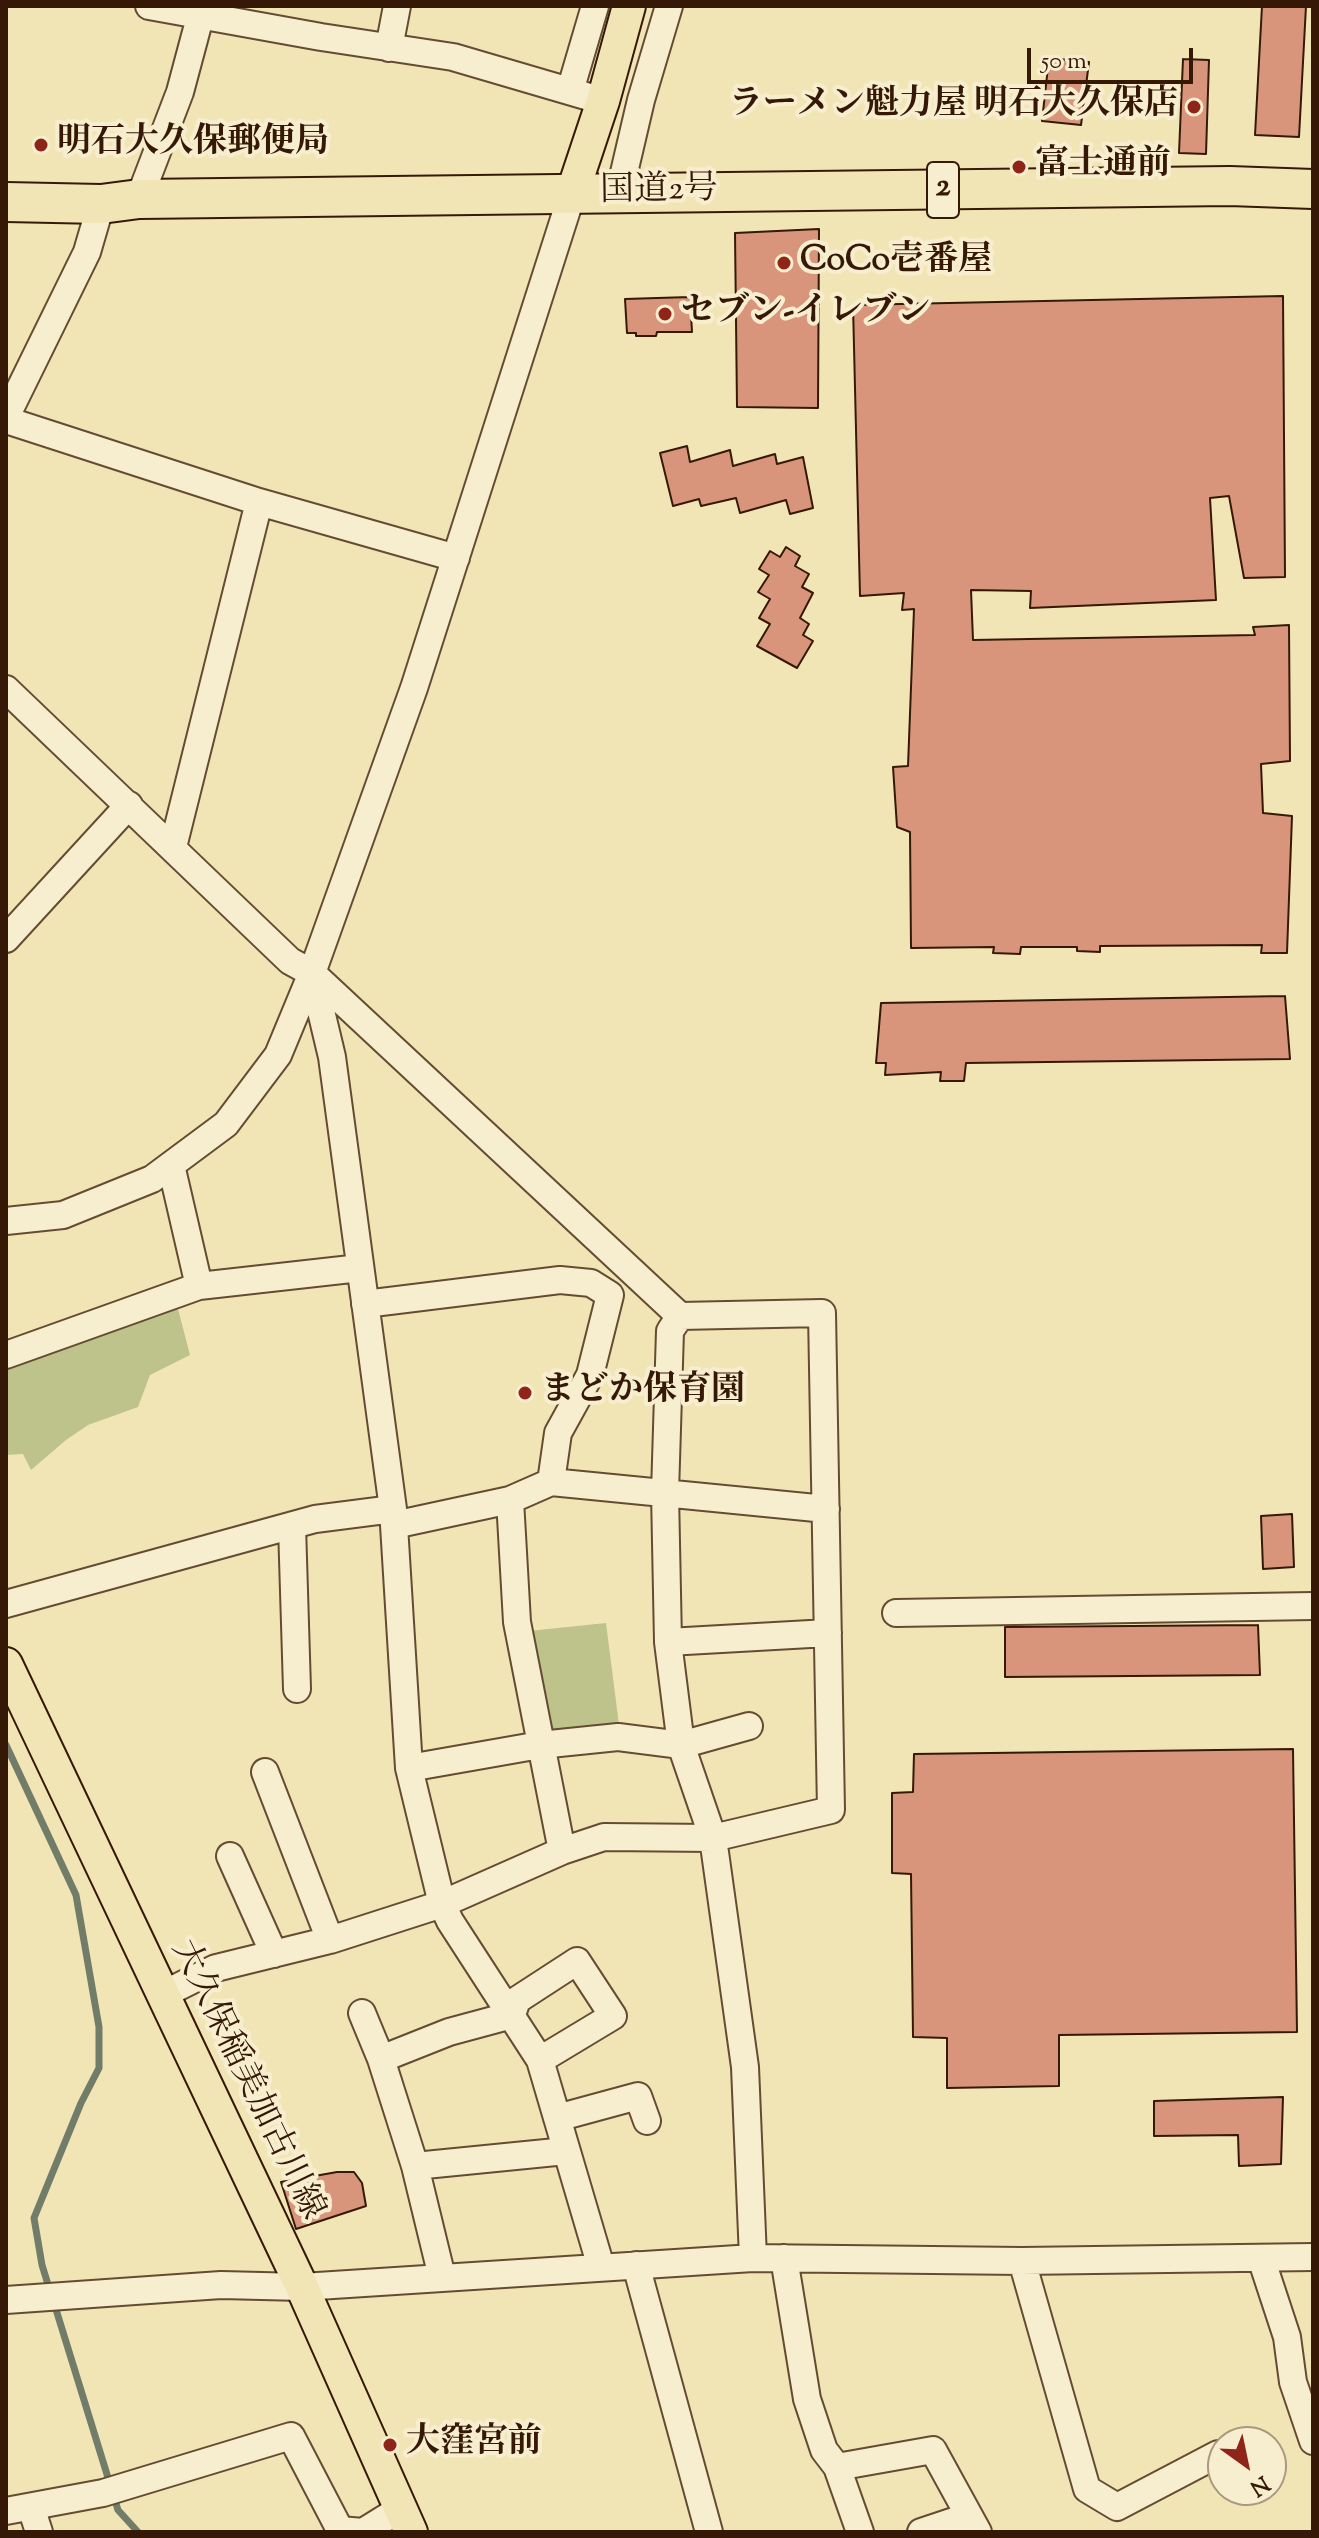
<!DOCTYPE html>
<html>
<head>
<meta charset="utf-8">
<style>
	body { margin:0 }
	#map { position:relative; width:1319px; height:2538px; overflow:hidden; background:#f2e5b5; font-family:"Sorts Mill Goudy",serif }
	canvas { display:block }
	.frame { position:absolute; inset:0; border:8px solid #351906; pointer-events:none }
	.north { position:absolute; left:1207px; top:2426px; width:80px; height:80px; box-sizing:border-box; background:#f7eecf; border:2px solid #a9997f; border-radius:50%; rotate:147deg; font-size:22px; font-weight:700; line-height:32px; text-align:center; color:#351906 }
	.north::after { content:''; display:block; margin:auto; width:28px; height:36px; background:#8f2418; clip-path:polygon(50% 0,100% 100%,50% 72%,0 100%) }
	.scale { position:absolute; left:1027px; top:48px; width:166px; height:36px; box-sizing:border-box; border:4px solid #351906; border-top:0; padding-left:10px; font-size:24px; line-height:28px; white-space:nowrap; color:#351906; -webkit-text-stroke:6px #f7eecf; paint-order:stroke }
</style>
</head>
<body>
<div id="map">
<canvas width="1319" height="2538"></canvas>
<div class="frame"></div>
<div class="north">N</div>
<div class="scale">50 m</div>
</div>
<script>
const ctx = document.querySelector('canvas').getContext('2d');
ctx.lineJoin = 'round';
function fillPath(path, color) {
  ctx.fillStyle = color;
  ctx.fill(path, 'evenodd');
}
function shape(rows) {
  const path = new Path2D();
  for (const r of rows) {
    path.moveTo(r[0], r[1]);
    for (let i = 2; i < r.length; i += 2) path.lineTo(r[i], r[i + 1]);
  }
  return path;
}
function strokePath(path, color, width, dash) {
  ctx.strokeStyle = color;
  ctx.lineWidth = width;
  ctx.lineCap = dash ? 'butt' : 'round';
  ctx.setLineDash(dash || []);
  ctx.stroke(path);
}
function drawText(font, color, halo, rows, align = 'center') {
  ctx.font = font + ' "Sorts Mill Goudy","Noto Serif JP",serif';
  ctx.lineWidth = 8;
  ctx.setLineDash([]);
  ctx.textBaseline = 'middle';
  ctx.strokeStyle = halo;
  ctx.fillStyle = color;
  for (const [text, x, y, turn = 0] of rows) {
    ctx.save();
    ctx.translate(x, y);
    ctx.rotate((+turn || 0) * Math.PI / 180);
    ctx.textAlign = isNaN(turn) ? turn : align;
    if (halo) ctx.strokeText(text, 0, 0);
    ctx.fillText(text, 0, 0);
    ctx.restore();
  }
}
const green = shape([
	[178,1309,190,1355,150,1375,138,1407,88,1425,66,1440,31,1470,23,1454,6,1455,6,1367],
	[606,1623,619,1725,552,1733,542,1727,529,1631]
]);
const stream = shape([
	[6,1745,76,1895,99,2027,99,2068,81,2103,34,2218,42,2265,50,2291],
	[54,2303,118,2510,138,2532]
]);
const building = shape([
	[1262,6,1306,6,1299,137,1255,135,1262,6],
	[1049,58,1089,62,1081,125,1042,121,1049,58],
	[1183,59,1209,60,1206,154,1179,153,1183,59],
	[819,229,818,408,737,407,735,233,819,229],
	[1283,296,1285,577,1244,578,1229,496,1210,498,1216,600,1030,608,1031,591,971,590,973,640,1255,635,1253,627,1289,625,1290,761,1261,764,1263,813,1292,816,1287,953,1261,953,1262,945,1100,946,1100,952,1077,951,1077,947,1021,947,1020,954,993,953,994,947,911,948,910,832,897,827,893,767,908,766,914,609,902,610,904,593,860,596,853,305,1283,296],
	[690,297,692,332,657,332,656,336,636,336,636,333,627,333,625,299,690,297],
	[687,446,690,462,730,450,733,466,775,454,777,464,803,457,813,508,790,514,786,500,740,513,736,498,701,506,699,499,673,506,660,453,687,446],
	[786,547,800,556,795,566,809,574,802,587,813,593,800,618,809,624,803,635,813,641,797,668,757,646,770,624,759,618,770,599,758,592,769,575,759,569,770,551,780,557,786,547],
	[1285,996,1290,1059,966,1063,964,1081,940,1081,941,1072,885,1075,886,1063,876,1063,881,1003,1285,996],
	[1292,1514,1294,1567,1263,1569,1261,1516,1292,1514],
	[1258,1625,1260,1675,1005,1677,1005,1627,1258,1625],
	[1293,1749,1297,2032,1059,2035,1059,2086,947,2088,947,2038,913,2037,911,1874,892,1873,892,1793,913,1792,914,1754,1293,1749],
	[1283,2097,1281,2164,1239,2166,1238,2135,1154,2136,1154,2101,1283,2097],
	[337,2172,354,2172,362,2183,366,2206,296,2229,281,2182,337,2172]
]);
const minor = shape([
	[149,6,321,37,453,57,603,101],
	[389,48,397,6],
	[570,91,595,6],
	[619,194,641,100,669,6],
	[139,199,180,92,203,6],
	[6,417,87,252,101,204],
	[6,420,259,502,456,558],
	[6,689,290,961,312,973,680,1316,822,1313,831,1810,713,1838,604,1837,562,1851,442,1904,330,1940,216,1968,162,1995],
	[173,847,259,502],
	[6,939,129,805],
	[312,973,332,1057,393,1509,409,1768,442,1904,450,1921,540,2060,601,2267],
	[6,1221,63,1215,152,1179,226,1124,278,1055,312,973,414,688,572,194],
	[199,1286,360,1268],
	[365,1304,560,1280,591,1283,610,1295,590,1375,558,1433,551,1482],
	[680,1316,670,1331,665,1493,668,1642,681,1745,713,1838,745,2067,753,2258],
	[6,1355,199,1286,171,1165],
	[510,1500,517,1622,562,1851],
	[394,1525,510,1500,551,1482,826,1509],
	[292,1526,297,1689],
	[6,1604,315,1519,393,1509],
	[896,1613,1313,1606],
	[668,1642,828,1633],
	[409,1768,540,1745,618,1737,681,1745,749,1726],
	[265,1772,330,1940],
	[230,1856,274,1954],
	[362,2013,381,2059,415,2166,442,2277],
	[381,2059,449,2032,512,2015,517,2000,577,1961,613,2016,540,2060],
	[557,2118,638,2096,647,2121],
	[415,2166,566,2151],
	[784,2258,807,2399,824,2450,837,2467,860,2532],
	[1261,2258,1287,2337,1293,2382,1313,2441],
	[1022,2261,1087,2489,1117,2507,1218,2454],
	[636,2265,709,2532],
	[6,2300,221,2285,302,2287,753,2258,1022,2261,1313,2257],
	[837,2467,933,2450,978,2532],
	[31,2507,39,2532],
	[6,2511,103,2493,291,2436,340,2530,363,2532,400,2509],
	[921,2532,969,2516]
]);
const major = shape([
	[572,194,603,101,629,6],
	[6,1664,302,2287,411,2532]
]);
const highway = shape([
	[6,202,101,204,139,199,1230,186,1313,189]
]);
const markers = [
	[1194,107,8,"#8f2418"],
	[41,145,8,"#8f2418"],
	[1019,167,8,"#8f2418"],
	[784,263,8,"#8f2418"],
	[665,314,8,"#8f2418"],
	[525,1393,8,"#8f2418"],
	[390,2445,8,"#8f2418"]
];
const shields = [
	[943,190,32]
];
const shieldNames = [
	["2",943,190]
];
const poiNames = [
	["ラーメン魁力屋 明石大久保店",1178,107,"right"],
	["明石大久保郵便局",57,145],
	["富士通前",1035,167],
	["CoCo壱番屋",800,263],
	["セブン-イレブン",681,314],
	["まどか保育園",541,1393],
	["大窪宮前",406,2445]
];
const streetNames = [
	["国道2号",659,193,-1],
	["大久保稲美加古川線",245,2081,64]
];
fillPath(green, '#bdc38b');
strokePath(stream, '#727d69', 7);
fillPath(building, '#d8957b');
strokePath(building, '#351906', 2);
strokePath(minor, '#644c32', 30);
strokePath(major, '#351906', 36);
strokePath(highway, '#351906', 42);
strokePath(minor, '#f7eecf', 26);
strokePath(major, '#f2e5b5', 32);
strokePath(highway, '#f2e5b5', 38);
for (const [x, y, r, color] of markers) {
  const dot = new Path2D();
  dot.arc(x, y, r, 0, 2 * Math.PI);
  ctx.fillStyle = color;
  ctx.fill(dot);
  strokePath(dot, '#f7eecf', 3);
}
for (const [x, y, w] of shields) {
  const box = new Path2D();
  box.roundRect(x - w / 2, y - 28, w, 56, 6);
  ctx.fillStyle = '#f7eecf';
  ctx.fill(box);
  strokePath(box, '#351906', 2);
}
drawText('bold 32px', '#351906', null, shieldNames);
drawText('bold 34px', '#351906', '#f7eecf', poiNames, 'left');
drawText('34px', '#351906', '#f7eecf', streetNames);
</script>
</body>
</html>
